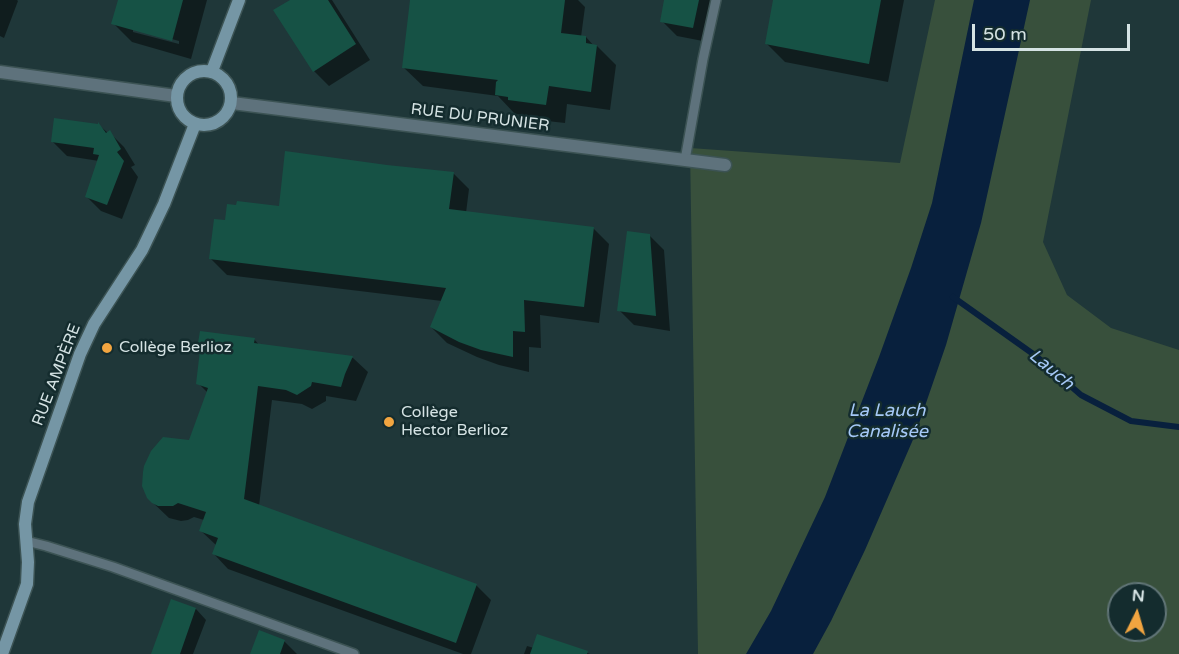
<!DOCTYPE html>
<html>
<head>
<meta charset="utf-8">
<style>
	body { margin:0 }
	#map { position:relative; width:1179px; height:654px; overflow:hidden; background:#1f3739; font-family:"Varela Round",sans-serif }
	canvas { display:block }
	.north { position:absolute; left:1107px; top:582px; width:60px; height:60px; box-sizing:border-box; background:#142c2e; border:2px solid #617577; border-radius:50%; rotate:5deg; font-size:16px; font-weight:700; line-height:24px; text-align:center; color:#d5e3e4 }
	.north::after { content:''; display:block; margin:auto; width:21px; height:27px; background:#f2a540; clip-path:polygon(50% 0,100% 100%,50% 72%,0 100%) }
	.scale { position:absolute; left:972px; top:24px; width:158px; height:27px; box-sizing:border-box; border:3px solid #d5e3e4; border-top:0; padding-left:8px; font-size:18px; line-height:21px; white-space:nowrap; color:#d5e3e4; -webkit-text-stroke:4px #142c2e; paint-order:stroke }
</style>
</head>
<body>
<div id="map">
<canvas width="1179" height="654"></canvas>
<div class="north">N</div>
<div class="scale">50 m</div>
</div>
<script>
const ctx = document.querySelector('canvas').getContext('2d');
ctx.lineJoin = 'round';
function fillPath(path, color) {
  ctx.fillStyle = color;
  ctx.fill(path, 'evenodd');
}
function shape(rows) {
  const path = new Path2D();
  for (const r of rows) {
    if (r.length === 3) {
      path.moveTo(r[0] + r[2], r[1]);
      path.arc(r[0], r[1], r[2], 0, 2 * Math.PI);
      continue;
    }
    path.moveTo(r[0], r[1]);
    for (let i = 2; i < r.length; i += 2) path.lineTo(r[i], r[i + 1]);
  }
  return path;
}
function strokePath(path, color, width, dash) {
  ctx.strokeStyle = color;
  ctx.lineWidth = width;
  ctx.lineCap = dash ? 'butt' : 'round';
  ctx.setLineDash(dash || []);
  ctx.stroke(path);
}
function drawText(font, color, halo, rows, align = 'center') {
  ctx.font = font + ' "Varela Round",sans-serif';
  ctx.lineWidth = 5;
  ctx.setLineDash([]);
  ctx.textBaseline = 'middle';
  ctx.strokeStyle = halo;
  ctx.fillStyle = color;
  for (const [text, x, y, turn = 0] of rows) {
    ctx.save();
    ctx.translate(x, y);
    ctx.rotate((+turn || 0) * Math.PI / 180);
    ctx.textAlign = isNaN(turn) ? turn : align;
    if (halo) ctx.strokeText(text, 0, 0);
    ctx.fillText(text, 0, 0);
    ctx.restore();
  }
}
const green = shape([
	[935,0,1091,0,1043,242,1067,295,1111,328,1179,350,1179,654,698,654,690,148,900,163],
	[1119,594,1155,594,1155,630,1119,630]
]);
const water = shape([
	[974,0,1030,0,981,223,946,345,915,435,865,550,831,621,813,654,746,654,771,611,825,497,879,357,911,268,932,203]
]);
const shadow = shape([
	[0,0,17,0,18,1,4,38,0,36],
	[119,0,207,0,191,59,132,42,113,23],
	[133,28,179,41,179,44,133,32],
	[292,0,332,0,370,60,329,86,314,71],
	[412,0,578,0,585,7,581,37,586,37,594,46,597,46,616,65,610,110,567,104,565,123,529,119,525,115,515,114,498,96,423,86,403,67],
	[666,0,716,0,708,42,677,36,662,21],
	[775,0,904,0,888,82,785,62,766,43],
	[99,125,108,133,109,132,124,147,135,165,131,167,138,177,122,219,101,211,86,196,99,161,67,156,52,141],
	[453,173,469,189,466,213,593,228,609,244,599,323,540,315,541,348,529,347,529,372,499,365,477,357,447,343,431,327,442,301,227,275,211,259,226,222,280,208],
	[649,235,664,250,670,331,634,325,619,310],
	[254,339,260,346,353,358,368,372,356,401,326,396,326,401,312,409,302,404,272,400,259,506,476,585,491,600,471,654,463,654,228,569,214,554,217,546,200,530,204,520,194,517,188,520,181,521,169,518,148,498,190,441,208,393,198,383,201,351,199,349],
	[172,601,196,609,206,620,193,654,153,654],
	[538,636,590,654,524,654,527,646,534,648],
	[284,641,297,654,252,654]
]);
const stream = shape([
	[953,297,1036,356,1081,395,1131,421,1179,427]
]);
const building = shape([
	[118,0,183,0,172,41,111,24],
	[290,0,328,0,356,44,313,72,273,10],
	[410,0,565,0,561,33,586,36,586,43,597,45,591,92,549,86,546,105,508,100,508,97,495,95,496,82,498,80,402,68],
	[664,0,699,0,693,28,660,22],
	[773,0,881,0,869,64,765,44],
	[54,118,98,124,98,122,106,133,110,130,121,149,117,152,124,161,107,205,85,197,99,155,93,154,94,148,51,142],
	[285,151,387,165,454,172,449,209,594,227,584,307,524,300,525,332,513,331,513,357,481,350,459,342,430,327,446,288,209,259,214,219,225,220,227,204,236,205,237,201,279,206],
	[627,231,650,234,656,316,617,311],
	[200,331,255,338,254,343,353,356,345,374,341,387,312,382,311,386,297,395,286,390,258,386,244,499,477,584,456,643,212,554,218,538,199,531,206,512,178,503,173,506,158,506,152,503,147,498,142,486,143,472,144,466,151,451,163,437,189,440,208,388,196,384,200,350,197,349],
	[171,599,196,608,180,654,151,654],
	[259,630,285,640,280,654,250,654],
	[537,634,588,651,587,654,530,654]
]);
const lane = shape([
	[685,160,703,59,716,0],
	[26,541,46,546,113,567,354,654]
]);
const street = shape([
	[0,72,176,96],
	[232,103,725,165]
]);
const secondary = shape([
	[204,98,27],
	[212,71,239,0],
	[2,654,27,584,28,562,25,524,28,502,80,354,94,324,142,250,164,204,195,124]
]);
const markers = [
	[107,348,6,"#f2a540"],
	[389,422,6,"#f2a540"]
];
const streetNames = [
	["RUE DU PRUNIER",480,118,7],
	["RUE AMPÈRE",57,375,-69]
];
const poiNames = [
	["Collège Berlioz",119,348],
	["Collège",401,413],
	["Hector Berlioz",401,431]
];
const waterNames = [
	["Lauch",1051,370,40],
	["La Lauch",887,411],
	["Canalisée",887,432]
];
fillPath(green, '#38503c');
fillPath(water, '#08203d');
fillPath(shadow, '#0007');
strokePath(stream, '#08203d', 6);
fillPath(building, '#165245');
strokePath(lane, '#3c5354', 12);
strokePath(street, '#3c5354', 15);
strokePath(secondary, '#3c5354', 15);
strokePath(lane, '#5e727c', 9);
strokePath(street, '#5e727c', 12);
strokePath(secondary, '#7596a5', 12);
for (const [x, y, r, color] of markers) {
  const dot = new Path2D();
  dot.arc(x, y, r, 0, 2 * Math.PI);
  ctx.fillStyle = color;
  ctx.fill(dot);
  strokePath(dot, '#142c2e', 2);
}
drawText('16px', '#d5e3e4', '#142c2e', streetNames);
drawText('16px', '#d5e3e4', '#142c2e', poiNames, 'left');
drawText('italic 18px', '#a5c8f6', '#142c2e', waterNames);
</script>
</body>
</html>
